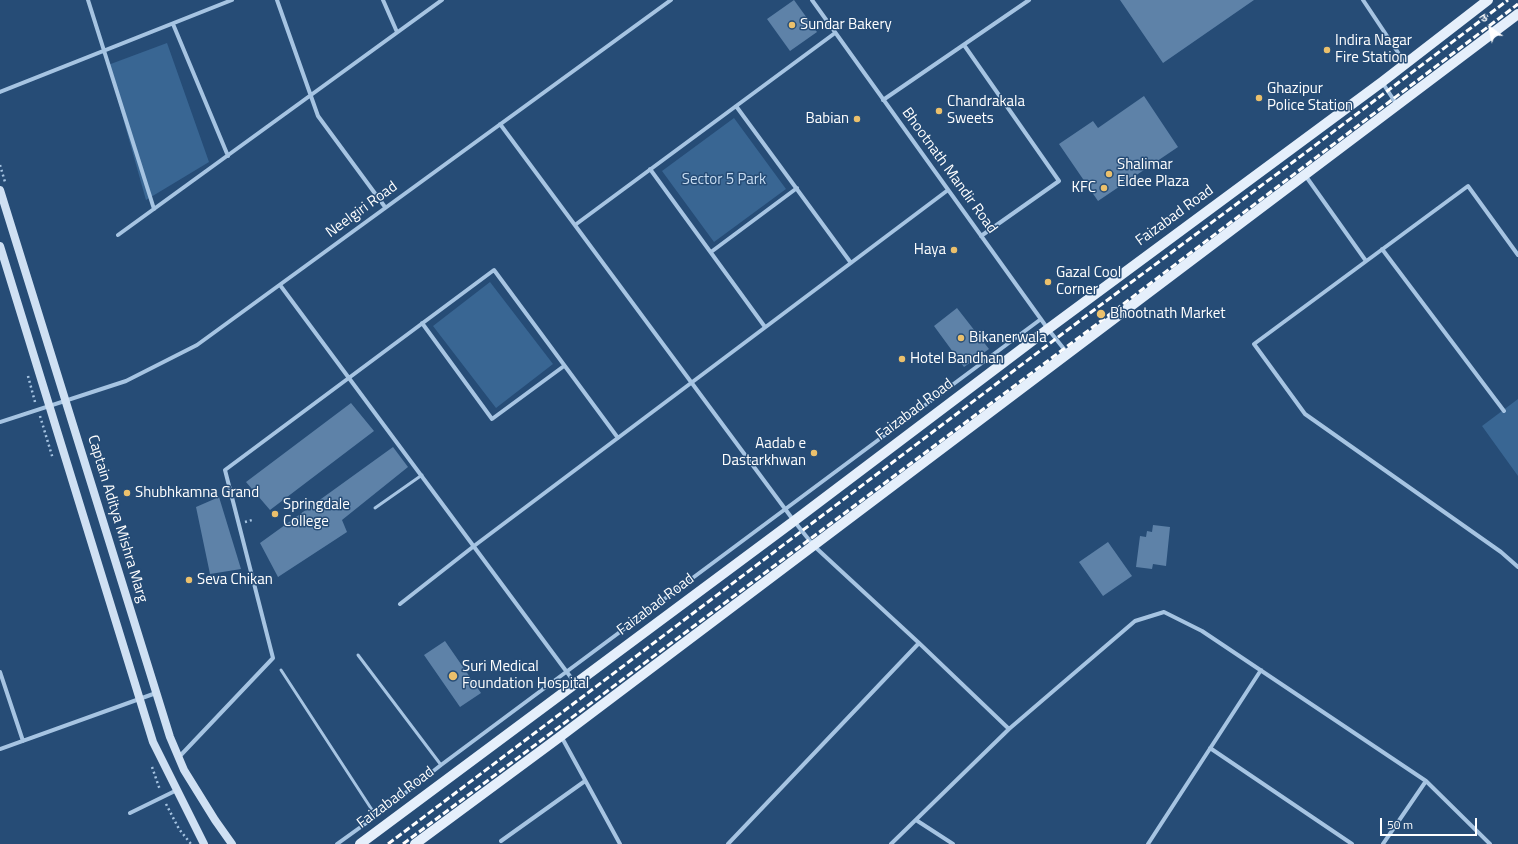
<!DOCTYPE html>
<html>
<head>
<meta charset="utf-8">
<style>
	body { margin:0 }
	#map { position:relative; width:1518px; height:844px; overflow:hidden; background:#264c76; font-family:"Titillium Web","Noto Sans Devanagari",sans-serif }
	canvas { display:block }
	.north { position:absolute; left:1470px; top:8px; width:40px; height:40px; -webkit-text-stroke:3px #264c76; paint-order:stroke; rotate:327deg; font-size:11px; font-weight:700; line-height:16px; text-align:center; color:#fff }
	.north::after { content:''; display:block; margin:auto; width:14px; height:18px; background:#fff; clip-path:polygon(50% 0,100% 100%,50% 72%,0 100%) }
	.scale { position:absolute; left:1380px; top:818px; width:97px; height:18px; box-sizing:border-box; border:2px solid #fff; border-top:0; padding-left:5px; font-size:12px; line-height:14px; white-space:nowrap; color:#fff; -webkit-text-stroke:3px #264c76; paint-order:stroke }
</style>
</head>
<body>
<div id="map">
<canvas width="1518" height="844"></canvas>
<div class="north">उ</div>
<div class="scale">50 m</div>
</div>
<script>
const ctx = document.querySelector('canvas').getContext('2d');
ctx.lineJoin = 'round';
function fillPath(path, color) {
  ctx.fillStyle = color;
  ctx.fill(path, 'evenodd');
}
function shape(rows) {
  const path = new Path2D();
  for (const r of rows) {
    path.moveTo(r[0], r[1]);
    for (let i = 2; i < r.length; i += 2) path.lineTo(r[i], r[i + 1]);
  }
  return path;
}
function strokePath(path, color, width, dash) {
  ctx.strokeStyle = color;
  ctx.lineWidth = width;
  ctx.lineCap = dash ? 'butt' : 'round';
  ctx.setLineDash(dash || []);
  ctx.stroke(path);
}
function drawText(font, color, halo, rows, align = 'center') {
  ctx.font = font + ' "Titillium Web",sans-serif';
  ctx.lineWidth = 3;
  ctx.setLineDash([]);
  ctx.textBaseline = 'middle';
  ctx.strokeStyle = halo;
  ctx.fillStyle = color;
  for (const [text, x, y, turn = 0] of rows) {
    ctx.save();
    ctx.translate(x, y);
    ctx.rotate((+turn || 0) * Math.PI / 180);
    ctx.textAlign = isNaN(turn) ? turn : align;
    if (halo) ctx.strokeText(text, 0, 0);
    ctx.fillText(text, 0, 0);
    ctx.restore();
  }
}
const green = shape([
	[167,43,209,162,146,200,108,65],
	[734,118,786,189,714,242,662,171],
	[490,282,553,364,496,408,433,326],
	[1518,399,1518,476,1482,426]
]);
const building = shape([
	[794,0,817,32,790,51,767,19],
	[1120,0,1254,0,1163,63],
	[1144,96,1178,147,1098,201,1059,144,1093,121,1098,128],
	[957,308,989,349,964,367,934,326],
	[351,403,374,431,270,510,246,482],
	[393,447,408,467,342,520,347,532,278,577,260,543],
	[219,497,241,569,210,574,196,507],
	[1153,525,1170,527,1166,566,1153,564,1152,569,1136,567,1140,536,1146,537,1147,531,1152,532],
	[1108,542,1132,576,1103,596,1079,562],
	[445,641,481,693,460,707,424,655]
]);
const path = shape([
	[0,165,5,182],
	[28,376,35,402],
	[40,416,53,459],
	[245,522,252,520],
	[152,767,160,790],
	[166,804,179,829,191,844]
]);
const lane = shape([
	[375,508,422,475],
	[358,655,441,765],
	[281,670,376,816]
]);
const street = shape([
	[88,0,154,209],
	[277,0,318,116,385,207],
	[383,0,397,32],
	[812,0,1048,329,1068,354],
	[1363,0,1405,63],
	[173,24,228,156],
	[964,45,1059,181,981,236],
	[1382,82,1397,105],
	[0,92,232,0],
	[883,100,1029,0],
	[736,106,851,263],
	[500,124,794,521,814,546,919,643,1009,729,1135,621,1164,612,1202,631,1426,781,1490,844],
	[650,169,765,327],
	[1305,175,1366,261],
	[575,225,835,33],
	[118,235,442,0],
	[1382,249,1504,411],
	[711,252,797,188],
	[1518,255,1468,186,1254,344,1305,414,1501,552,1518,567],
	[280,285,575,683],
	[422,323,492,419,564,366],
	[0,422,126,381,197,345,671,0],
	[400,604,474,546,948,190],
	[0,672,23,741],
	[561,736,620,844],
	[1210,748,1352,844],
	[0,749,156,693],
	[179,757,273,658,225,470,494,270,618,438],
	[130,813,177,790],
	[916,820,953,844],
	[501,841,585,781],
	[337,844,376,816,441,765,1041,319],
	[728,844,919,643],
	[891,844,1009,729],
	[1148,844,1261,670],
	[1383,844,1426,781]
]);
const secondary = shape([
	[0,190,170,737,184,770,215,820,232,844],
	[0,246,153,742,204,844]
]);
const primary = shape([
	[360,844,794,521,1048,329,1382,82,1488,0],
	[415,844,561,736,1518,14]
]);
const rail = shape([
	[388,844,1090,313,1293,162,1508,0],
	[403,844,1097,324,1518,4]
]);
const markers = [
	[792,25,4,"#ebc06c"],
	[1327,50,4,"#ebc06c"],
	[1259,98,4,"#ebc06c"],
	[939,111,4,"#ebc06c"],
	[857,119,4,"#ebc06c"],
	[1109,174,4,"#ebc06c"],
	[1104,188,4,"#ebc06c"],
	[954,250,4,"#ebc06c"],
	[1048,282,4,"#ebc06c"],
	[1101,314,5,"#ebc06c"],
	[961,338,4,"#ebc06c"],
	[902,359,4,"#ebc06c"],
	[814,453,4,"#ebc06c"],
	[127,493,4,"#ebc06c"],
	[275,514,4,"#ebc06c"],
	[189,580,4,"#ebc06c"],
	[453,676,5,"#ebc06c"]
];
const poiNames = [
	["Sundar Bakery",800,25],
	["Indira Nagar",1335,41],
	["Fire Station",1335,58],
	["Ghazipur",1267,89],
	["Police Station",1267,106],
	["Chandrakala",947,102],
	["Sweets",947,119],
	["Babian",849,119,"right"],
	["Shalimar",1117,165],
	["Eldee Plaza",1117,182],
	["KFC",1096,188,"right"],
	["Haya",946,250,"right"],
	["Gazal Cool",1056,273],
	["Corner",1056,290],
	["Bhootnath Market",1110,314],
	["Bikanerwala",969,338],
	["Hotel Bandhan",910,359],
	["Aadab e",806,444,"right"],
	["Dastarkhwan",806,461,"right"],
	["Shubhkamna Grand",135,493],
	["Springdale",283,505],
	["College",283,522],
	["Seva Chikan",197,580],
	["Suri Medical",462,667],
	["Foundation Hospital",462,684]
];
const streetNames = [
	["Bhootnath Mandir Road",949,171,54],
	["Neelgiri Road",362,210,-36],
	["Faizabad Road",1175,216,-36],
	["Faizabad Road",915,410,-37],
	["Captain Aditya Mishra Marg",117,519,73],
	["Faizabad Road",656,605,-37],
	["Faizabad Road",396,798,-37]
];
const parkNames = [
	["Sector 5 Park",724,180]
];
fillPath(green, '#396693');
fillPath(building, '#5e82a8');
strokePath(path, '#a6c4e2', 2.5, [2, 3]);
strokePath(lane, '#a6c4e2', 3);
strokePath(street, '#a6c4e2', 4);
strokePath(secondary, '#cfe0f3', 8);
strokePath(primary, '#e5effb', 10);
strokePath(rail, '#fff', 3, [7, 3]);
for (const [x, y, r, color] of markers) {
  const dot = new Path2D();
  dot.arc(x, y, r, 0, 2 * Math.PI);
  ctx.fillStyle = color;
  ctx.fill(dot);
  strokePath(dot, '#264c76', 1.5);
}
drawText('15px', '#fff', '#264c76', poiNames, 'left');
drawText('15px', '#fff', '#264c76', streetNames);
drawText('15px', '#c8ddf2', '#264c76', parkNames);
</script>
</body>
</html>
